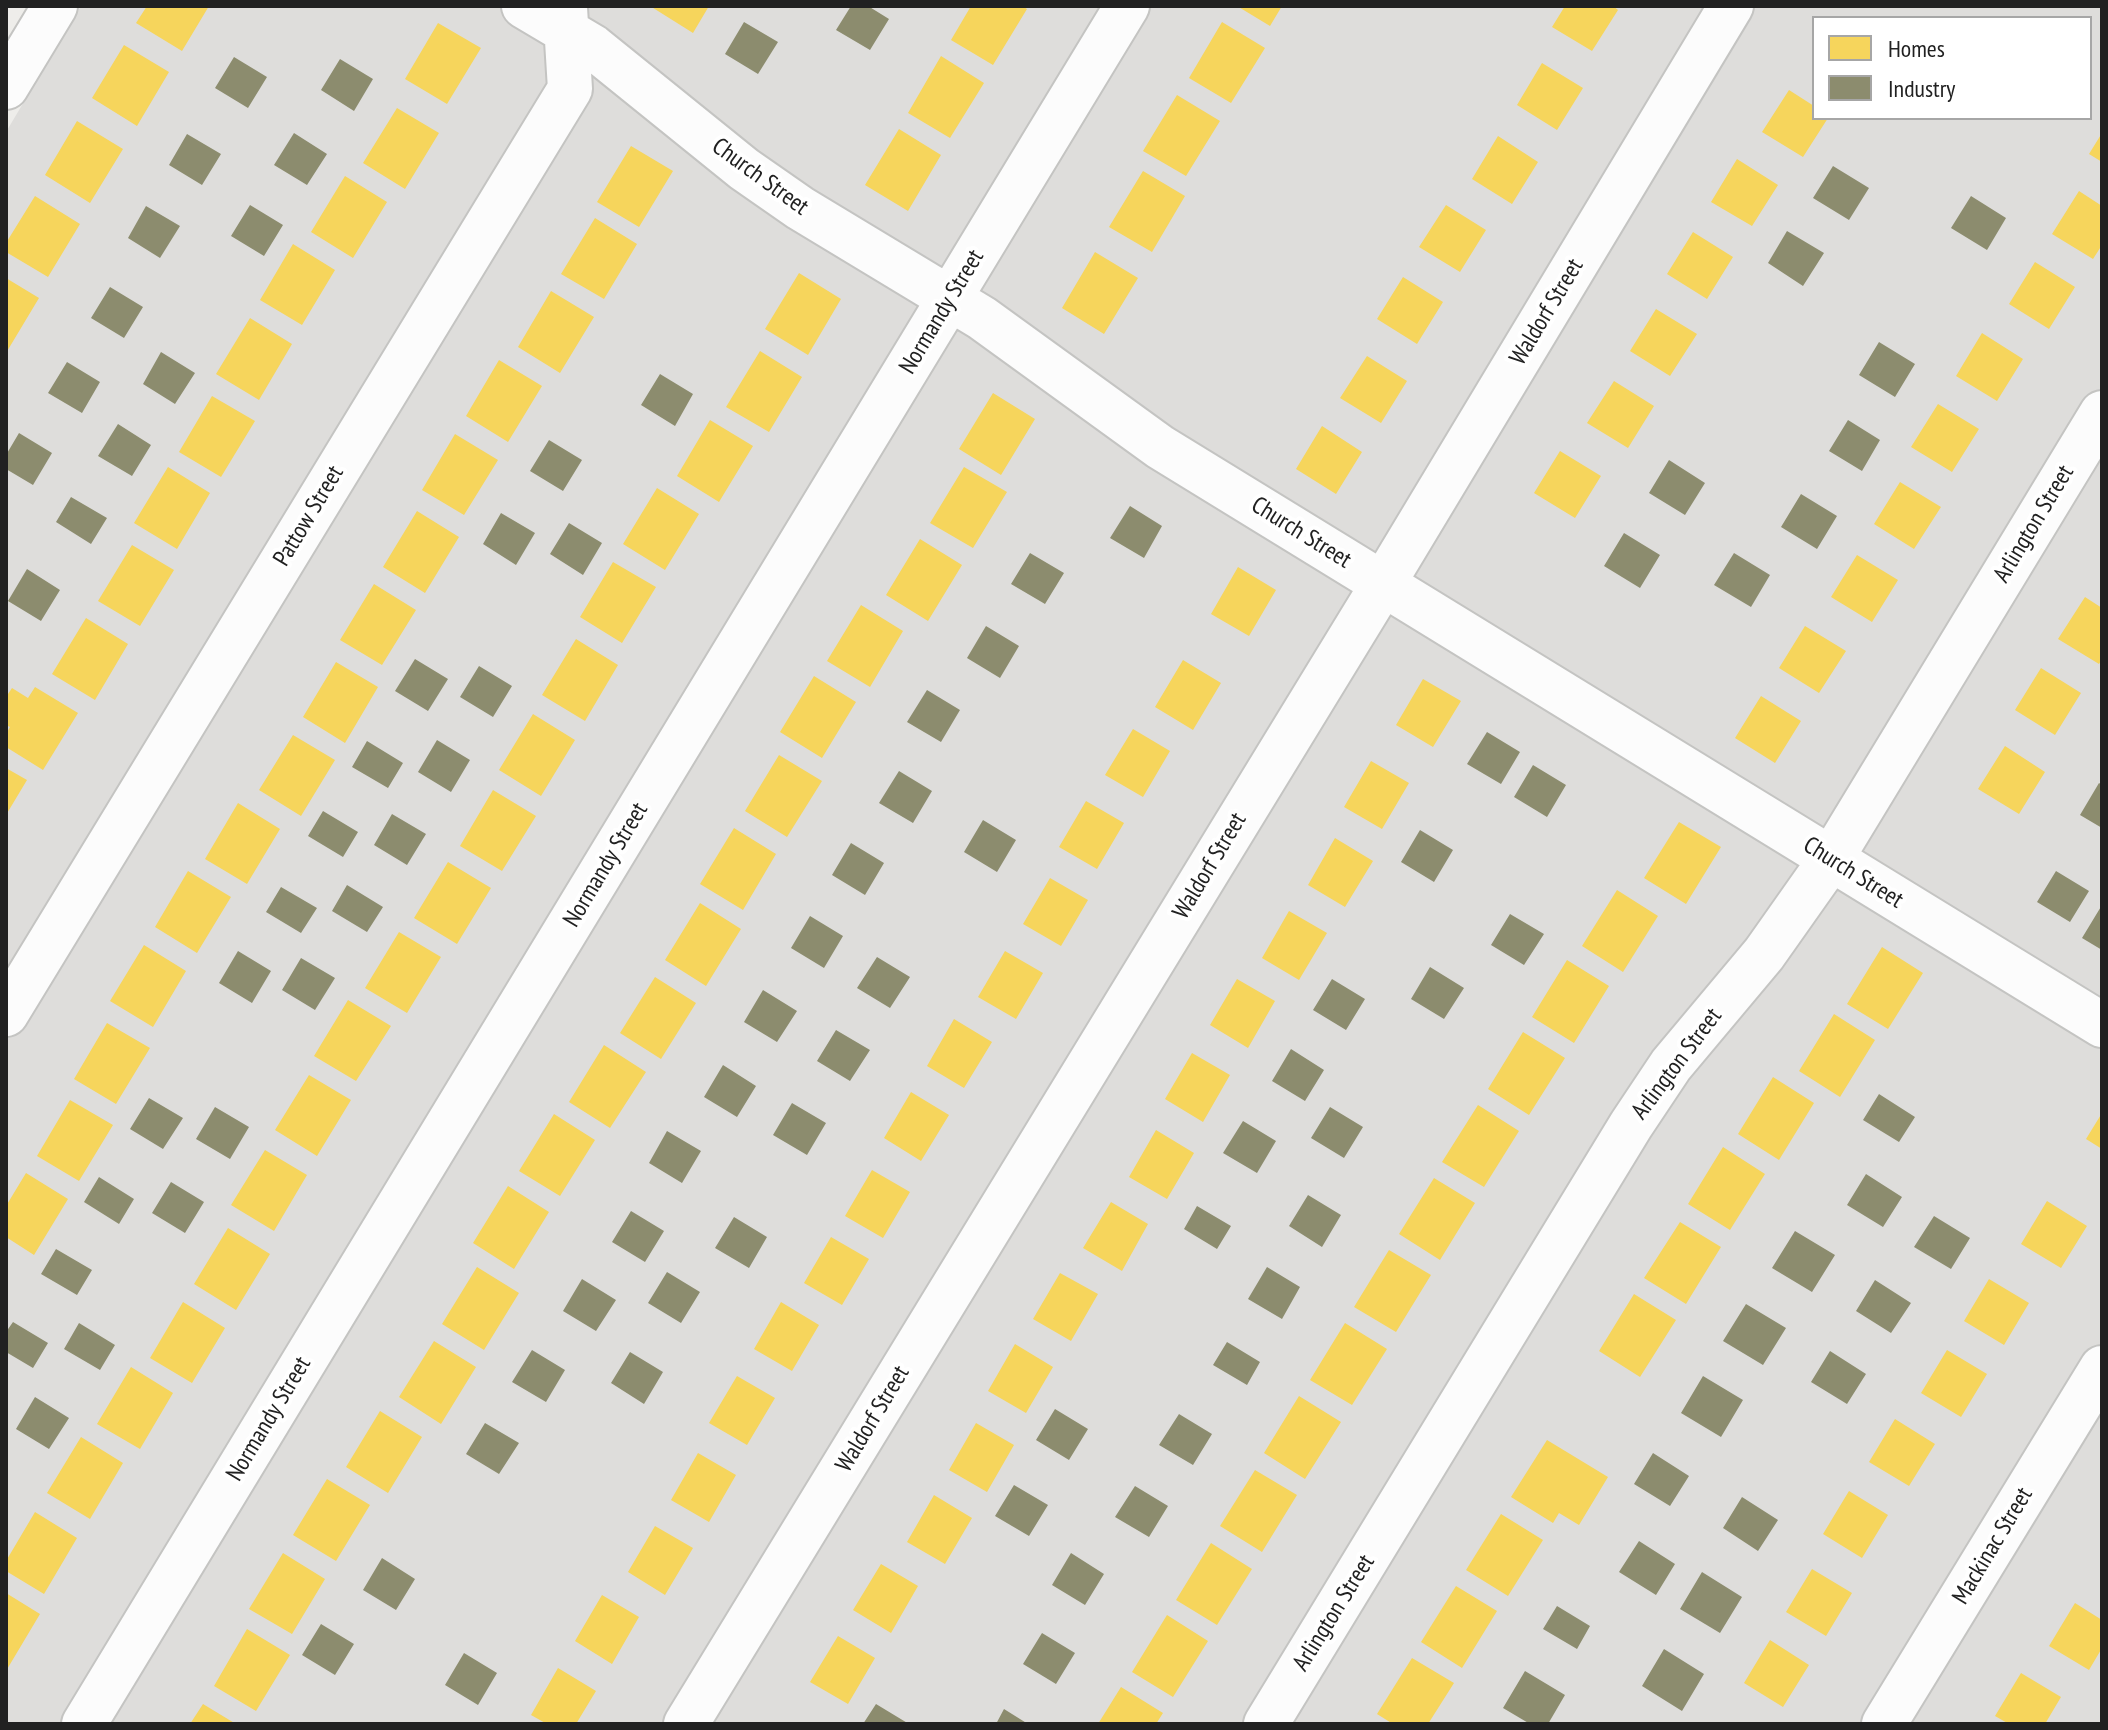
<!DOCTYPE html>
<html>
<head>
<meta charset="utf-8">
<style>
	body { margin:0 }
	#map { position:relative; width:2108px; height:1730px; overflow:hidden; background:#eeedea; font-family:"PT Sans Narrow",sans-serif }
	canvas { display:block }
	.frame { position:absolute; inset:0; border:8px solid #212121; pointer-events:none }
	.legend { position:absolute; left:1812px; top:16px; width:280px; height:104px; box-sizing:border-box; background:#fff; border:2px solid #a6a6a6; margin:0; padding:10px 14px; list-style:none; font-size:24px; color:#212121 }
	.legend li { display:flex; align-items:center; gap:16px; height:40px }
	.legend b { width:40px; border:2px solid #a6a6a6 }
</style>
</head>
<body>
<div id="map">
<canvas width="2108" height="1730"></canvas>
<div class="frame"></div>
<ul class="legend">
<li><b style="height:22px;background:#f6d55c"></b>Homes</li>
<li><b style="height:22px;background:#8c8c6e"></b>Industry</li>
</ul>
</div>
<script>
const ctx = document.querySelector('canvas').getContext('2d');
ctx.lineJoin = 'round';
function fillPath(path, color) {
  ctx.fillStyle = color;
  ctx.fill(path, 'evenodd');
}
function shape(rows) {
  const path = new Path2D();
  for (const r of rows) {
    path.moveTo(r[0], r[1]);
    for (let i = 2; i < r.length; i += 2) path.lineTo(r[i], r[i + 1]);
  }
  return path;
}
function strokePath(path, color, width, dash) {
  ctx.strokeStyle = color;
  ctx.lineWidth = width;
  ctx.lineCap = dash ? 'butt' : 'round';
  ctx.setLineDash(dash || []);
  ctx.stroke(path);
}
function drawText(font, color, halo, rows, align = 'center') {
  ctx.font = font + ' "PT Sans Narrow",sans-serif';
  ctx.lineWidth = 8;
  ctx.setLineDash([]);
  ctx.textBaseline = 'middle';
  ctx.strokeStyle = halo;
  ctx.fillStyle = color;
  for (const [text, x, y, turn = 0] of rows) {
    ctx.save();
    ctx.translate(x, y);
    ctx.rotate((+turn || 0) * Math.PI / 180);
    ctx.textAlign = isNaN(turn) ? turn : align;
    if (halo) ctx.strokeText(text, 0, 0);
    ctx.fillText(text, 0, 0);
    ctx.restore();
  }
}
const residential = shape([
	[81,6,2102,6,2102,1724,6,1724,6,132],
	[1814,18,2090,18,2090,118,1814,118]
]);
const homes = shape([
	[147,6,209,6,182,51,136,23],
	[650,6,709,6,693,33],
	[971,6,1022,6,1027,9,993,65,951,40],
	[1237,6,1282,6,1270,26],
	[1565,6,1613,6,1618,10,1592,51,1552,27],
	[1222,22,1265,48,1231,103,1189,78],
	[438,23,481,48,447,104,405,79],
	[124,45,169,72,137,126,92,98],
	[941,56,984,83,950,138,908,113],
	[1542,63,1583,88,1557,130,1517,105],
	[1789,90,1814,106,1814,118,1828,118,1803,157,1762,132],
	[1177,95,1220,121,1186,176,1143,151],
	[397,108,439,133,405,189,363,163],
	[77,121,123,149,90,203,45,175],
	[899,129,941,155,908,211,865,185],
	[2102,133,2102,162,2089,154],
	[1498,136,1538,162,1512,204,1472,179],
	[631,146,673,171,639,227,597,202],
	[1737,159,1778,185,1752,226,1711,202],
	[1143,171,1185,196,1152,252,1109,227],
	[345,176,387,202,353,258,311,232],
	[2079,191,2102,206,2102,245,2093,259,2052,234],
	[35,196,80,224,48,277,6,252,6,243],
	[1446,205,1486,230,1460,272,1419,247],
	[595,218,637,244,604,299,561,274],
	[1693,232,1733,257,1707,299,1667,274],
	[293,244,335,270,302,325,260,300],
	[1095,252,1138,278,1104,334,1062,308],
	[2035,262,2075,287,2049,329,2009,304],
	[799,273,841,299,808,355,765,329],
	[1403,277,1443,302,1417,344,1377,319],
	[6,278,39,298,6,353],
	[551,291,594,317,560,373,518,347],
	[1656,309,1697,334,1670,376,1630,351],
	[250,318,292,344,259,400,216,374],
	[1982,333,2023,359,1997,401,1956,376],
	[760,351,802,377,769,432,726,407],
	[1367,356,1407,381,1381,423,1340,398],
	[499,360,542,386,508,442,466,416],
	[1614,381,1654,406,1628,448,1587,423],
	[993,393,1035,419,1001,475,959,449],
	[212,396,255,421,221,477,179,452],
	[1938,404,1979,429,1952,472,1911,447],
	[710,420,753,446,719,502,677,476],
	[1322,426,1362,452,1336,494,1296,469],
	[455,434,498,460,464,515,422,490],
	[1560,451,1601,476,1575,518,1534,493],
	[168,467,210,493,177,549,134,523],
	[964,467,1007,492,973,548,930,523],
	[1900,482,1941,507,1914,549,1874,524],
	[657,488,699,514,665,570,623,544],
	[417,511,459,537,425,593,383,567],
	[920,539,962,565,928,621,886,595],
	[132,545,174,570,140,626,98,601],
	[1857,555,1898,580,1872,622,1831,597],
	[613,562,656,587,622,643,580,617],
	[1238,567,1276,590,1249,636,1211,614],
	[374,584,416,610,382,665,340,640],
	[2085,597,2102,608,2102,659,2099,664,2058,639],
	[861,605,903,631,870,687,827,661],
	[86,618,128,644,95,700,52,674],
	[1805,626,1846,651,1819,693,1779,668],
	[576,639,618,665,585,721,542,695],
	[1183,660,1221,683,1193,730,1155,707],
	[336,662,378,687,345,743,303,717],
	[2041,668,2081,693,2055,735,2015,710],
	[814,676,856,702,822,758,780,732],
	[1423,679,1461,701,1433,747,1396,725],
	[35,687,78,713,43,770,6,747,6,734,10,727,6,725,6,697,12,688,28,698],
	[1761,696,1801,721,1775,763,1735,738],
	[533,714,575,740,541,796,499,770],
	[1133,729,1170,751,1143,797,1105,775],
	[293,735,335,760,301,816,259,790],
	[2005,746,2045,772,2019,814,1978,789],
	[779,755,822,781,787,837,745,811],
	[1371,761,1409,783,1382,829,1344,807],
	[6,768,27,780,6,815],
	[493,790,536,816,502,871,460,846],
	[1086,801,1124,823,1097,869,1059,847],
	[238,803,280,829,247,884,205,859],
	[1679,822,1721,847,1686,904,1644,878],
	[734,828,776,854,743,910,700,884],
	[1335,838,1373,861,1345,907,1308,885],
	[448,862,491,888,457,944,414,918],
	[188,871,231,897,197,953,155,927],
	[1050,878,1088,900,1061,946,1023,924],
	[1617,890,1658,916,1623,972,1582,946],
	[700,903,741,929,706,986,665,960],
	[1289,911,1327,933,1299,980,1262,958],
	[399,932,441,957,407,1013,365,988],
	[144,945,186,971,153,1027,110,1001],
	[1882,947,1923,973,1888,1029,1847,1004],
	[1005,951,1043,973,1016,1019,978,997],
	[1567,960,1609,986,1574,1043,1532,1017],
	[655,977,696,1003,661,1059,620,1033],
	[1237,979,1275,1001,1248,1048,1210,1025],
	[348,1000,391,1026,356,1081,314,1056],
	[1834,1014,1875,1040,1840,1097,1799,1071],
	[954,1019,992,1042,964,1088,927,1066],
	[107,1023,150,1048,116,1104,74,1079],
	[1523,1032,1565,1058,1529,1115,1488,1089],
	[604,1045,646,1072,610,1128,569,1102],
	[1192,1053,1230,1075,1203,1122,1165,1099],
	[309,1075,351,1100,317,1156,275,1130],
	[1773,1077,1814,1103,1779,1160,1738,1134],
	[911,1092,949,1115,921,1161,884,1138],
	[70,1100,113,1125,79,1181,37,1156],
	[1478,1105,1519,1131,1484,1187,1442,1162],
	[2102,1113,2102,1149,2086,1139],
	[554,1114,595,1140,560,1196,519,1171],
	[1156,1130,1194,1153,1167,1199,1129,1177],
	[1723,1147,1765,1174,1730,1230,1688,1204],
	[265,1150,307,1175,274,1231,231,1205],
	[872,1170,910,1192,883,1238,845,1216],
	[26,1173,68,1199,34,1255,6,1237,6,1206],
	[1434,1178,1475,1203,1440,1260,1399,1234],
	[508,1186,549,1212,514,1269,473,1243],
	[2047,1201,2087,1226,2061,1268,2021,1244],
	[1111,1202,1148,1224,1122,1271,1083,1248],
	[1680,1222,1721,1247,1686,1304,1644,1278],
	[228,1228,270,1254,236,1310,194,1284],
	[831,1237,869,1259,842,1305,804,1283],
	[1389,1250,1431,1275,1396,1332,1354,1307],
	[477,1267,519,1293,484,1350,442,1324],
	[1060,1273,1098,1294,1071,1341,1033,1319],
	[1989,1279,2029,1303,2004,1345,1964,1321],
	[1634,1294,1676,1320,1640,1377,1599,1351],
	[183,1302,225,1328,192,1383,150,1358],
	[781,1302,819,1325,792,1371,754,1349],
	[1345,1323,1387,1349,1352,1405,1310,1380],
	[434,1341,476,1367,441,1424,399,1397],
	[1015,1344,1053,1367,1026,1413,988,1391],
	[1947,1350,1987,1374,1961,1417,1921,1393],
	[131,1367,173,1393,140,1449,97,1424],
	[737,1376,775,1398,747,1445,709,1423],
	[1299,1396,1341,1422,1305,1479,1264,1453],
	[380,1411,422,1437,388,1493,346,1467],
	[1895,1419,1935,1444,1909,1486,1869,1462],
	[976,1423,1014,1445,987,1492,949,1470],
	[81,1437,123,1463,90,1519,47,1493],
	[1547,1440,1608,1477,1579,1525,1559,1513,1553,1523,1511,1497],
	[698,1453,736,1475,709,1522,671,1500],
	[1255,1470,1297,1495,1262,1552,1220,1526],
	[327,1479,370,1505,336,1561,293,1535],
	[1849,1491,1888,1515,1862,1558,1823,1534],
	[934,1495,972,1518,945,1564,907,1542],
	[35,1512,77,1538,44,1594,6,1571,6,1561],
	[1501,1514,1543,1540,1508,1596,1466,1570],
	[655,1526,693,1548,665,1595,628,1572],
	[1211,1543,1252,1569,1217,1625,1176,1600],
	[283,1553,325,1579,292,1634,249,1609],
	[881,1564,918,1586,891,1633,853,1610],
	[1812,1569,1852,1593,1826,1636,1786,1612],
	[1456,1586,1497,1611,1462,1668,1421,1642],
	[6,1593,40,1614,6,1671],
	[602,1595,639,1617,612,1664,575,1641],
	[2075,1603,2102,1620,2102,1648,2089,1670,2049,1646],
	[1167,1615,1208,1641,1173,1697,1132,1672],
	[247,1629,290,1655,256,1711,214,1686],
	[838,1636,875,1658,848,1704,810,1682],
	[1770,1640,1809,1665,1783,1707,1744,1683],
	[1412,1658,1454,1683,1428,1724,1393,1724,1377,1714],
	[558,1668,596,1691,576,1724,547,1724,531,1715],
	[2021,1673,2061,1697,2045,1724,2009,1724,1995,1716],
	[1121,1687,1163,1713,1156,1724,1098,1724],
	[203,1704,236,1724,190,1724]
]);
const industry = shape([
	[851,6,868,6,889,19,870,50,836,30],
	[744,22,778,42,758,74,725,54],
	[234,57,267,77,248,108,215,88],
	[340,59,373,79,354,111,321,90],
	[294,133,327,154,307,185,274,165],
	[187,134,221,154,202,185,169,165],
	[1833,166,1869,188,1849,220,1813,198],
	[1971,196,2006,218,1987,250,1951,228],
	[250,205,283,225,264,256,231,236],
	[146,206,180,226,160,258,128,238],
	[1787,231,1824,253,1803,286,1768,263],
	[110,287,143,307,124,338,91,318],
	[1879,342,1915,364,1895,397,1859,375],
	[161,352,195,373,175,404,143,384],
	[67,362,100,382,82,413,48,393],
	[660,374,693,394,675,426,641,405],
	[1848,420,1880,440,1862,471,1829,451],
	[118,424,151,445,132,476,98,456],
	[19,433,52,453,33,485,6,469,6,455],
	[549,440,582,460,563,491,530,471],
	[1669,460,1705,483,1685,515,1649,493],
	[1801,494,1837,516,1817,549,1781,527],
	[71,497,107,518,91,544,56,522],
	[1130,506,1162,526,1144,558,1110,538],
	[501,513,535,533,516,565,483,544],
	[569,523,602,543,583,575,550,554],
	[1624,533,1660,555,1640,588,1604,566],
	[1030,553,1064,573,1045,604,1011,584],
	[1734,553,1770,575,1751,607,1714,585],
	[27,569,60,590,41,621,8,601],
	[986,626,1019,646,1000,678,967,658],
	[415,659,448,679,428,711,395,691],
	[479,666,512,686,493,717,460,697],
	[927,690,960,710,941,742,907,722],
	[1487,732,1520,752,1501,784,1467,764],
	[437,740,470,760,451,792,418,772],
	[367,741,403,763,388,788,352,767],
	[1533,765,1566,785,1547,817,1514,797],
	[899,771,932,791,913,823,879,803],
	[2099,783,2102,785,2102,828,2080,815],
	[323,811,358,832,343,857,308,836],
	[392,814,426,834,407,865,374,845],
	[983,820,1016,840,997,872,964,852],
	[1420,830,1453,850,1434,882,1401,862],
	[851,843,884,863,865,895,832,875],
	[2056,871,2089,891,2070,922,2037,902],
	[347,885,383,907,367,932,332,911],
	[281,887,317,908,301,933,266,912],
	[2102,905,2102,950,2082,938],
	[1510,914,1544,934,1524,965,1491,945],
	[810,916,843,936,824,968,791,948],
	[238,951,271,971,252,1003,219,983],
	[877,957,910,977,890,1008,857,988],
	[301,958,335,978,315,1010,282,990],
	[1430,967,1464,988,1444,1019,1411,999],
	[1332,979,1365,999,1346,1030,1313,1010],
	[763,990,797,1011,777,1042,744,1022],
	[836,1030,870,1050,850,1081,817,1061],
	[1291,1049,1324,1070,1305,1101,1272,1081],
	[723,1065,756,1086,737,1117,704,1097],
	[1879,1094,1915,1117,1899,1142,1863,1120],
	[149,1098,183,1118,163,1149,130,1129],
	[792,1103,826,1123,807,1155,773,1135],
	[215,1107,249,1127,230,1159,196,1139],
	[1330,1107,1363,1127,1344,1158,1311,1138],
	[1243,1121,1276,1141,1257,1173,1223,1153],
	[667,1131,701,1151,682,1183,649,1163],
	[1866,1174,1902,1197,1883,1227,1847,1205],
	[99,1177,134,1199,119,1224,84,1202],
	[171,1182,204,1202,185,1233,152,1213],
	[1308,1195,1341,1215,1322,1247,1289,1226],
	[1197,1206,1231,1226,1217,1249,1184,1229],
	[631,1211,664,1231,645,1262,612,1242],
	[1934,1216,1970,1238,1951,1269,1914,1247],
	[734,1217,767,1237,749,1268,715,1248],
	[1795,1231,1835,1255,1812,1292,1772,1268],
	[56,1249,92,1270,77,1295,41,1274],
	[1267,1267,1300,1287,1282,1319,1248,1299],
	[667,1272,700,1292,681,1323,648,1303],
	[582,1279,616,1300,596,1331,563,1311],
	[1875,1280,1911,1303,1891,1333,1856,1311],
	[1746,1304,1786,1328,1763,1365,1723,1341],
	[13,1322,48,1343,33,1368,6,1352,6,1332],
	[79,1323,115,1345,100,1370,64,1349],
	[1227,1342,1260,1362,1247,1385,1213,1365],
	[532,1350,565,1370,546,1402,512,1382],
	[1830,1351,1866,1374,1847,1404,1811,1382],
	[630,1352,663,1372,644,1404,611,1383],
	[1703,1376,1743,1400,1721,1437,1681,1413],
	[35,1397,69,1418,49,1449,16,1429],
	[1055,1409,1088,1429,1069,1460,1036,1440],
	[1179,1414,1212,1434,1193,1465,1159,1445],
	[485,1423,519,1443,499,1474,466,1454],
	[1653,1453,1689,1476,1670,1506,1634,1484],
	[1014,1485,1048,1505,1029,1536,995,1516],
	[1135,1486,1168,1506,1149,1537,1115,1517],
	[1742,1497,1778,1520,1758,1551,1723,1528],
	[1639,1541,1675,1564,1656,1595,1619,1572],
	[1071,1553,1104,1574,1085,1605,1052,1585],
	[382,1558,415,1579,396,1610,363,1590],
	[1702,1572,1742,1597,1720,1633,1680,1609],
	[1557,1606,1590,1626,1577,1649,1543,1629],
	[321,1624,354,1644,335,1675,302,1655],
	[1042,1633,1075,1653,1056,1684,1023,1664],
	[1664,1649,1704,1674,1682,1711,1642,1686],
	[464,1653,497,1673,478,1705,445,1685],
	[1525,1671,1565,1695,1548,1724,1530,1724,1503,1708],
	[876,1704,909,1724,863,1724],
	[1004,1709,1028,1724,996,1724]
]);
const minor = shape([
	[524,6,593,47,744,169,800,208,982,318,1160,447,2102,1025],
	[6,87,55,6],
	[6,1014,570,89,565,8],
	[84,1724,1127,6],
	[686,1724,1383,584,1731,6],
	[1266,1724,1631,1125,1671,1065,1764,954,1831,859,2102,413],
	[1884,1724,2102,1368]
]);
const streetNames = [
	["Church Street",760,177,36],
	["Normandy Street",942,312,-59],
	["Waldorf Street",1547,312,-59],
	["Pattow Street",309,516,-59],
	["Arlington Street",2034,524,-59],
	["Church Street",1301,533,32],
	["Normandy Street",606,865,-59],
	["Waldorf Street",1210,866,-59],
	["Church Street",1853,873,32],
	["Arlington Street",1677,1064,-53],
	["Normandy Street",269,1419,-59],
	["Waldorf Street",873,1419,-59],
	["Mackinac Street",1993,1546,-59],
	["Arlington Street",1334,1613,-58]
];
fillPath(residential, '#dedddb');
fillPath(homes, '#f6d55c');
fillPath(industry, '#8c8c6e');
strokePath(minor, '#c4c4c2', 48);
strokePath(minor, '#fcfcfc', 44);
drawText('24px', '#212121', '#fff', streetNames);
</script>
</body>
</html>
